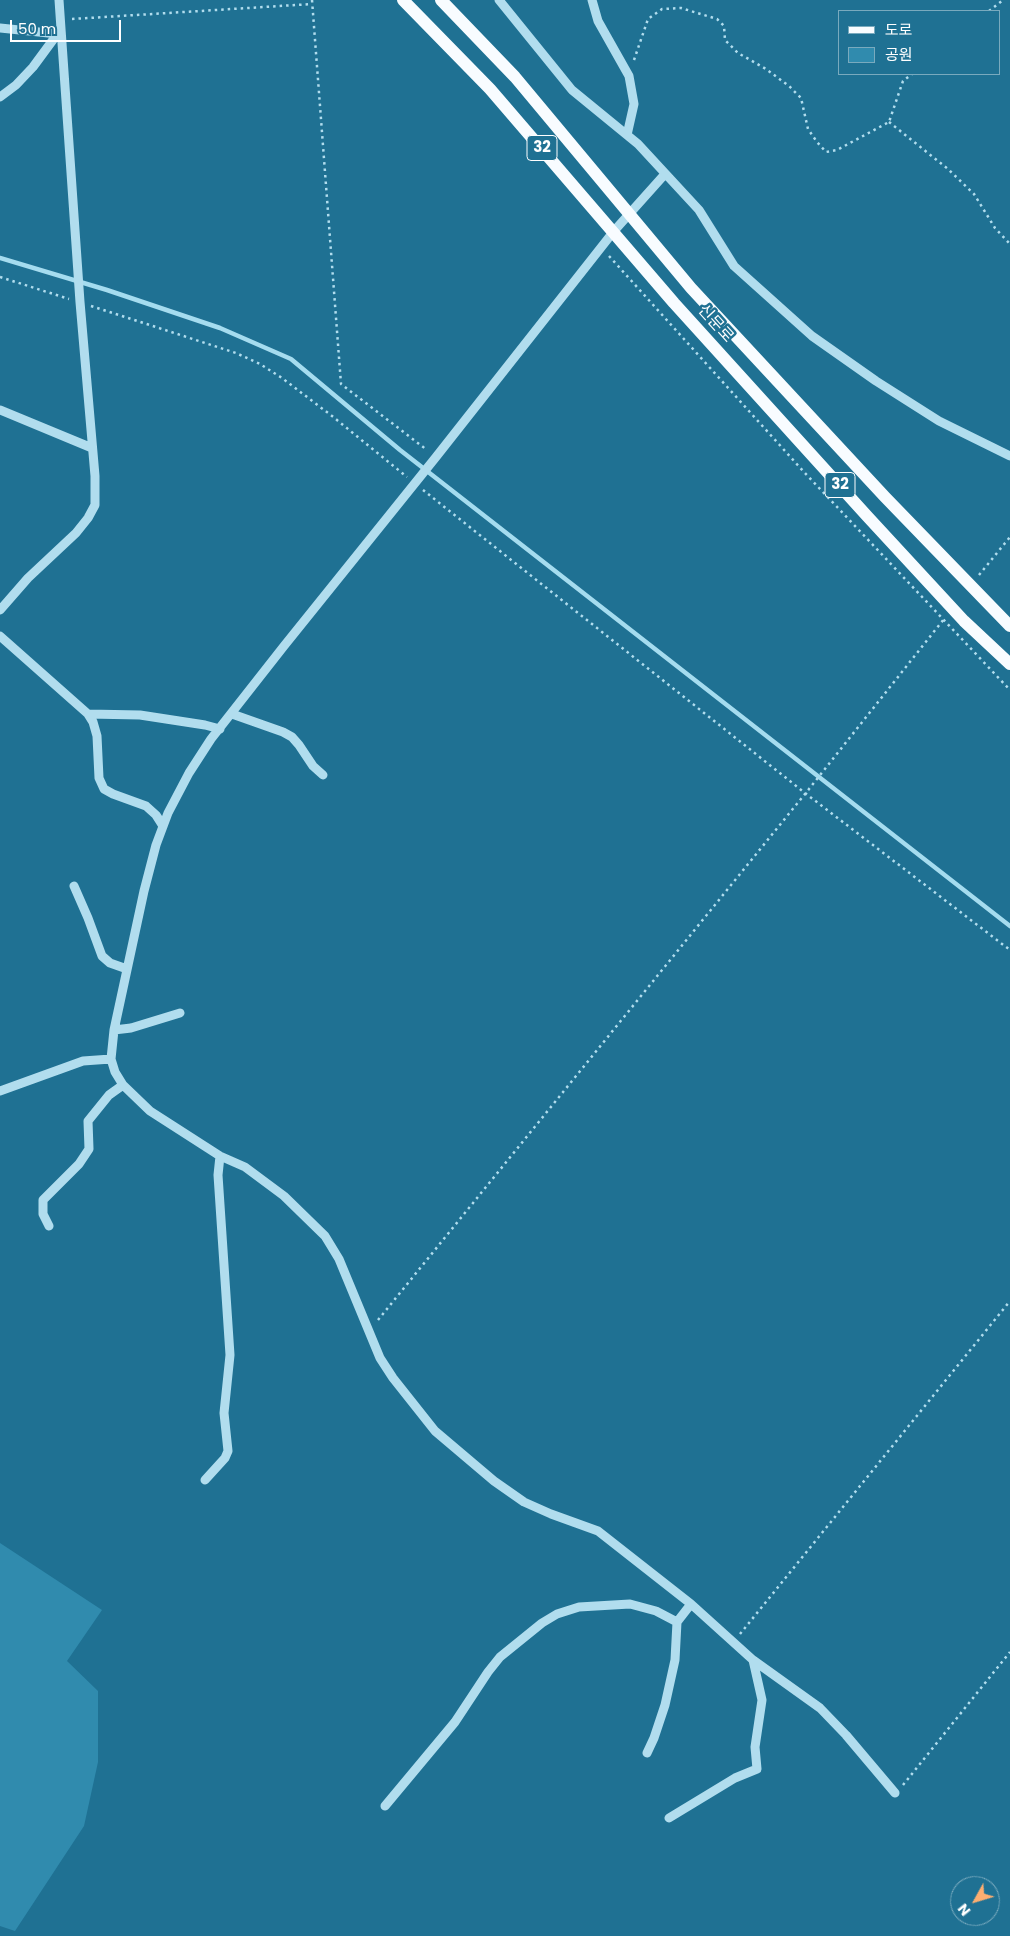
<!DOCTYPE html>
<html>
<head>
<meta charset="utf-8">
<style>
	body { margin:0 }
	#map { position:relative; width:1010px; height:1936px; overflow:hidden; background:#1f7193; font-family:Poppins,"Noto Sans KR",sans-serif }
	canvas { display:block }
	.legend { position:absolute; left:838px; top:10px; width:162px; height:65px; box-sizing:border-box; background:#1f7193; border:1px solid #79aabe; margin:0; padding:6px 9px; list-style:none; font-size:15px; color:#fff }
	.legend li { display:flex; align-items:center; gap:10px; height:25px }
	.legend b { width:25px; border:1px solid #79aabe }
	.north { position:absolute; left:950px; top:1876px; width:50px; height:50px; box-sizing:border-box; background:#1f7193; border:1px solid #79aabe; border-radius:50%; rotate:231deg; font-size:14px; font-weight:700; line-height:20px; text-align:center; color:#fff }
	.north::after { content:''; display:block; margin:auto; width:18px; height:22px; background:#fcae71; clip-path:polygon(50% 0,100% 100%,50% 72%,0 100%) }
	.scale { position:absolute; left:10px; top:20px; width:111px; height:22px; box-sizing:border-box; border:2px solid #fff; border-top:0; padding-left:6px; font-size:15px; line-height:18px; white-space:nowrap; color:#fff; -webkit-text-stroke:4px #1f7193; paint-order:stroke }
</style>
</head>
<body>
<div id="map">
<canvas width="1010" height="1936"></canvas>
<ul class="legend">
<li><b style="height:6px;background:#f8fcff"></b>도로</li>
<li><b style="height:14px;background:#308bae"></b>공원</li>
</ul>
<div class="north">N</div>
<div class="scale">50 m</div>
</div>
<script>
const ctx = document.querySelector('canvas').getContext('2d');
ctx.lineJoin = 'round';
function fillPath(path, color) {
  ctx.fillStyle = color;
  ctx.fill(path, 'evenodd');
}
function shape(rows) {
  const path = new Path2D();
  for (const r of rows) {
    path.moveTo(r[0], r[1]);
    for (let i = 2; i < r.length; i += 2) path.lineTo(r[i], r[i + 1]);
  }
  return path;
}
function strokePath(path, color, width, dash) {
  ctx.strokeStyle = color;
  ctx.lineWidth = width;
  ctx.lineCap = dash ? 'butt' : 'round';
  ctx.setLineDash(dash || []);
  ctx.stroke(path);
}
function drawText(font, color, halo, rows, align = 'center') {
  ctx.font = font + ' Poppins,"Noto Sans KR",sans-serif';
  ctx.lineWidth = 5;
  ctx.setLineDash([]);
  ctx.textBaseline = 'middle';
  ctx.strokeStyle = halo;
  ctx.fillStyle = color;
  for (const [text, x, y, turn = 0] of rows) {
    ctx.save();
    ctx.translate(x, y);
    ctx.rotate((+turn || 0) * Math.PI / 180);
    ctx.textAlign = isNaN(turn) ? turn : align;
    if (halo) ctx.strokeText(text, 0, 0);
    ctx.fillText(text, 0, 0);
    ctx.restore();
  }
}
const green = shape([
	[0,1543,102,1610,67,1661,98,1691,98,1762,84,1826,15,1931,0,1926]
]);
const stream = shape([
	[0,258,107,290,220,328,291,359,400,450,1010,926]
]);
const path = shape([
	[312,0,341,384,427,450],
	[989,11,1003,0],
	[72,19,312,4],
	[634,60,648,19,662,9,681,8,717,19,724,26,725,40,738,53,766,69,789,86,801,98,808,129,817,142,826,152,837,150,889,122,903,81,912,74],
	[889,122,948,169,974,194,995,228,1010,244],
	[609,256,804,472,1010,690],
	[0,277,69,299],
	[91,306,236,353,260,364,282,378,332,416,407,477],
	[423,490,805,793,1010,950],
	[979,575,1010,537],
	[378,1320,809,789,944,619],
	[740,1634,1010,1301],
	[903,1785,1010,1652]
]);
const minor = shape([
	[499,0,572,90,638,144,699,210,734,266,812,336,876,381,939,421,1010,456],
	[592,0,598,21,629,76,634,104,627,135],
	[0,28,58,34],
	[0,97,16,85,33,67,61,29],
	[665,174,614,231,436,457,284,646,211,739,189,773,168,813,156,845,144,891,114,1030,111,1059,115,1072,123,1085,150,1111,220,1156,245,1167,284,1196,325,1236,339,1259,380,1358,393,1378,435,1431,494,1481,524,1502,551,1514,598,1531,691,1604,753,1660,820,1708,846,1735,895,1793],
	[0,410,92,448],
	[0,610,28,578,76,533,88,518,95,505,95,476,80,302,59,0],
	[0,636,88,714,93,722,97,736,99,778,104,789,113,794,146,806,156,815,163,826],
	[88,714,140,715,205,725,220,729],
	[232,714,283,732,292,737,299,745,313,766,323,775],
	[74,886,88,918,102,956,110,963,127,969],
	[114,1030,131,1028,180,1013],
	[0,1091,83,1061,111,1059],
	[49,1226,43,1214,43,1200,79,1164,89,1149,88,1121,109,1095,123,1085],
	[205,1480,225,1458,228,1451,224,1413,230,1355,218,1175,220,1156],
	[647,1753,654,1738,665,1705,675,1660,677,1622,691,1604],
	[385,1806,455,1722,488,1672,500,1657,542,1623,557,1614,579,1607,630,1604,656,1611,677,1622],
	[669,1818,735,1778,757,1769,755,1747,762,1700,753,1660]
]);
const major = shape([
	[403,0,490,89,674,303,867,516,964,621,1010,664],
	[441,0,515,77,691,288,885,497,1010,626]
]);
const shields = [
	[542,148,30],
	[840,485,30]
];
const shieldNames = [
	["32",542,148],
	["32",840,485]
];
const streetNames = [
	["신문로",715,324,48]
];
fillPath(green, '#308bae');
strokePath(stream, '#a5dcef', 4.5);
strokePath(path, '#b1ddee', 2.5, [2.5, 4]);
strokePath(minor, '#b1ddee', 9);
strokePath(major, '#f8fcff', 12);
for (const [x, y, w] of shields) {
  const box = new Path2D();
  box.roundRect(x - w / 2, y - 12.5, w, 25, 4);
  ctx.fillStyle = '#1f7193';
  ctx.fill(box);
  strokePath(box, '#fff', 1);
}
drawText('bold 15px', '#fff', null, shieldNames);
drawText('16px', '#fff', '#1f7193', streetNames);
</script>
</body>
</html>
